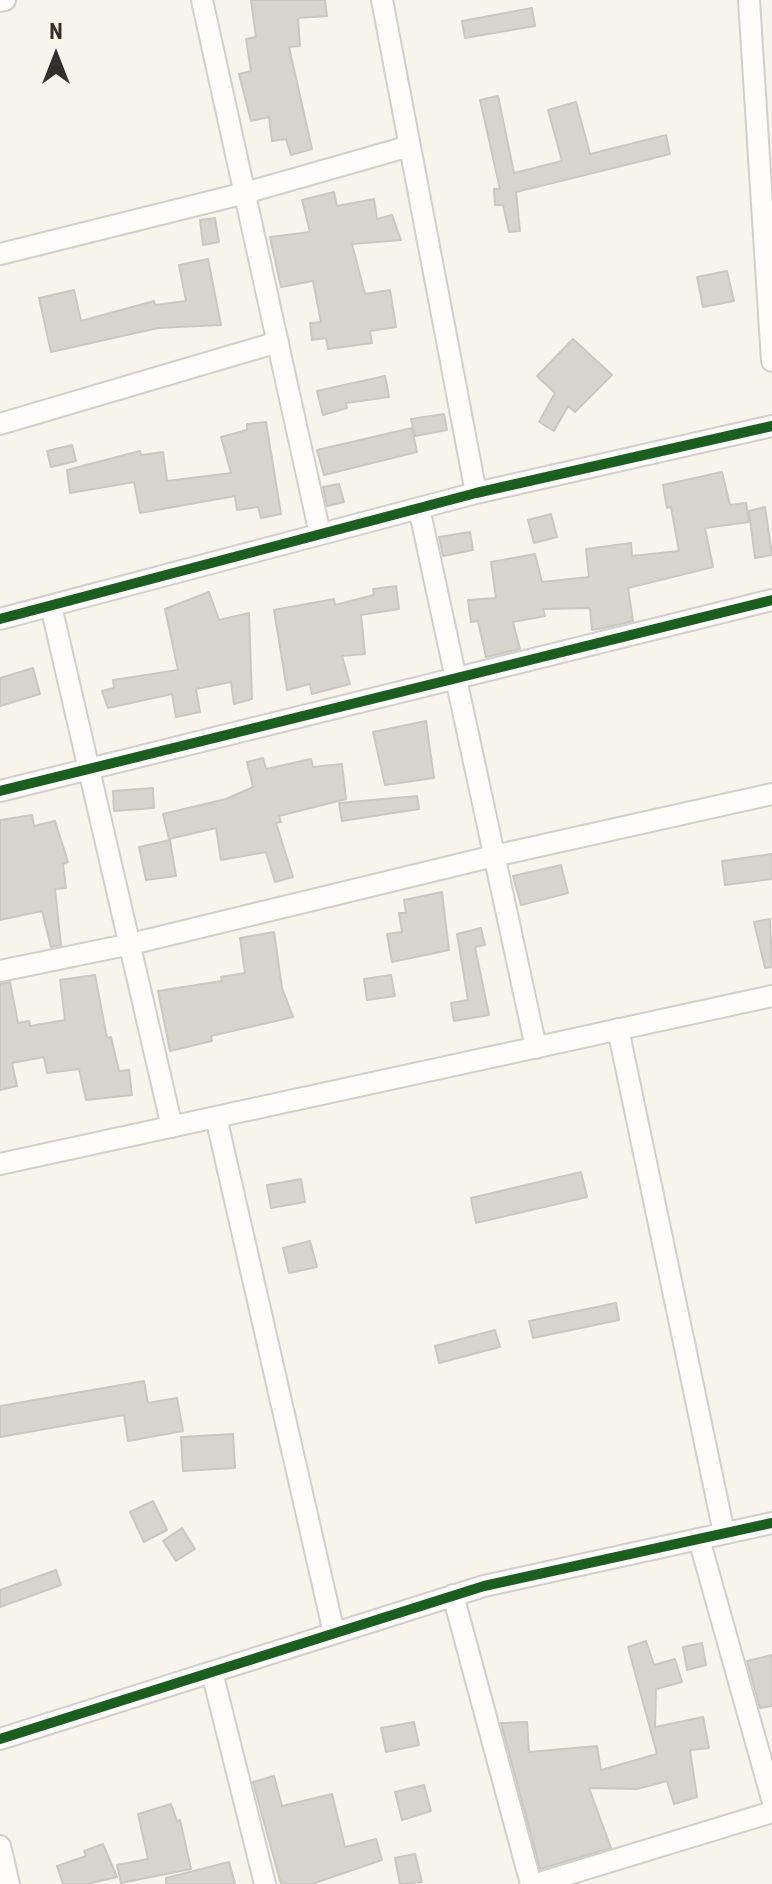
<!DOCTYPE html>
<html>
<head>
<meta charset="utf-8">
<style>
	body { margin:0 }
	#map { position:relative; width:772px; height:1884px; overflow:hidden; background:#f7f4ec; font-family:"Roboto Condensed",sans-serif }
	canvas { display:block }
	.north { position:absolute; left:16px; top:16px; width:80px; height:80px; -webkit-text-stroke:6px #fbf5e8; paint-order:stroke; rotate:0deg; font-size:22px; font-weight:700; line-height:32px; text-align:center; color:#34312c }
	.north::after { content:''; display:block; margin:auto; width:28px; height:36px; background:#34312c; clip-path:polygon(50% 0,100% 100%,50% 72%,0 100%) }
</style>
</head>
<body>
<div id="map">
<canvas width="772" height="1884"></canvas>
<div class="north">N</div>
</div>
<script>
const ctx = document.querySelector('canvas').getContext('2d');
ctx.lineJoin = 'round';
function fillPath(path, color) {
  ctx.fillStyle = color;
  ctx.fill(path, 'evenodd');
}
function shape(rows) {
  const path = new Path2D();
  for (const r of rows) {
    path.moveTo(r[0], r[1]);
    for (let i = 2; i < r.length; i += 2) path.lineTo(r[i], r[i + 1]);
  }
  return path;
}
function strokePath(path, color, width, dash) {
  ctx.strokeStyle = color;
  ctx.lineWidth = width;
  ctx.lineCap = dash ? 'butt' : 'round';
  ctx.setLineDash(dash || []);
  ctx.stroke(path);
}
const building = shape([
	[251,0,325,0,327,16,298,18,300,46,289,47,312,149,291,155,286,139,272,141,269,117,251,121,239,74,251,71,246,39,256,37,251,0],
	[532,8,535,26,465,38,462,21,532,8],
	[498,96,514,173,562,161,548,110,576,102,590,154,666,135,670,154,516,192,520,231,509,232,503,205,495,205,494,189,500,189,480,100,498,96],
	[334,192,337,206,374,199,377,219,392,215,401,240,352,244,365,294,390,290,396,327,370,331,372,343,328,349,326,338,312,340,310,323,321,322,313,281,281,287,270,237,310,232,302,200,334,192],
	[215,218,219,242,203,245,200,220,215,218],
	[208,259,221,325,158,328,51,352,39,298,74,290,81,321,154,301,155,305,186,301,179,265,208,259],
	[727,271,734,301,703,307,697,277,727,271],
	[573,339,612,375,575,412,568,406,554,431,539,422,555,393,537,376,573,339],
	[385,376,389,397,346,403,347,408,323,415,317,391,385,376],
	[444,414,447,430,415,436,411,419,444,414],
	[266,422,281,514,261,518,258,507,237,510,235,496,140,513,134,482,70,493,67,470,140,451,141,455,163,452,167,481,231,473,221,437,247,430,247,424,266,422],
	[412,428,417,452,324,475,317,450,412,428],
	[72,445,76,461,51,467,47,451,72,445],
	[722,472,730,505,746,503,749,522,705,528,713,567,628,588,633,621,604,628,592,630,590,608,543,609,545,616,513,622,520,649,486,657,478,621,471,622,468,600,496,598,491,562,535,554,542,582,589,577,586,549,631,543,632,556,679,551,671,507,667,508,663,485,722,472],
	[339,484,344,502,327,506,323,487,339,484],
	[765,507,772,555,755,558,749,511,765,507],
	[551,514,557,537,534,543,528,520,551,514],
	[470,532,473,550,443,556,439,537,470,532],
	[396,586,399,609,361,615,365,654,342,656,350,684,312,694,310,684,287,690,274,610,334,599,335,605,374,595,373,589,396,586],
	[209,592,219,620,249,613,252,699,234,704,231,682,196,689,200,712,176,717,172,694,108,708,102,691,114,688,113,680,178,670,165,609,209,592],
	[33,668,40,694,0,706,0,678,33,668],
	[426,721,434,778,385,785,373,732,426,721],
	[263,758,266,769,311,759,313,767,342,764,346,799,279,816,281,822,276,823,293,877,275,882,266,852,221,860,216,828,169,839,163,814,226,799,253,787,247,762,263,758],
	[153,788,154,808,114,811,113,791,153,788],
	[417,796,419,809,342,821,339,803,417,796],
	[32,815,34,826,55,821,68,862,63,864,66,888,55,889,61,945,51,947,42,911,0,920,0,820,32,815],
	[170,840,176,876,146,880,139,847,170,840],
	[772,854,772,879,725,885,722,861,772,854],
	[561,865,568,893,521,905,513,876,561,865],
	[442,892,449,950,392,962,387,934,402,932,399,913,406,913,404,900,442,892],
	[770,919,772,967,765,968,754,922,770,919],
	[481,928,485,945,475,947,489,1015,454,1021,451,1003,468,1000,457,934,481,928],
	[274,932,282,988,293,1017,211,1036,212,1041,170,1051,158,991,222,981,221,977,245,973,240,938,274,932],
	[95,975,107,1038,111,1037,119,1071,129,1070,132,1095,86,1100,79,1069,47,1073,44,1057,12,1063,17,1086,0,1090,0,984,10,982,18,1023,29,1021,30,1026,65,1020,60,980,95,975],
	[391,975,395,996,367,1000,364,979,391,975],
	[581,1172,587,1197,476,1223,471,1198,581,1172],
	[301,1179,305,1202,271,1208,267,1185,301,1179],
	[310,1241,317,1267,289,1273,283,1248,310,1241],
	[616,1303,619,1320,533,1338,529,1321,616,1303],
	[495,1330,500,1347,439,1363,435,1346,495,1330],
	[144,1381,148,1403,177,1398,183,1431,128,1441,124,1415,0,1437,0,1406,144,1381],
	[233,1434,235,1468,183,1471,181,1437,233,1434],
	[153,1501,167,1530,144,1542,130,1512,153,1501],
	[182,1528,195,1549,176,1561,163,1541,182,1528],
	[56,1570,61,1585,0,1607,0,1590,56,1570],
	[646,1641,654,1665,675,1659,682,1682,656,1689,655,1727,703,1717,709,1748,690,1750,697,1797,674,1804,667,1781,637,1789,589,1788,611,1848,540,1869,501,1723,527,1722,529,1752,597,1746,601,1770,657,1754,628,1647,646,1641],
	[702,1643,706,1665,687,1670,683,1647,702,1643],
	[772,1655,772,1706,760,1708,747,1661,772,1655],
	[414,1722,419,1745,386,1752,381,1728,414,1722],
	[274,1776,282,1806,332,1794,345,1847,376,1839,382,1860,312,1884,281,1884,253,1782,274,1776],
	[424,1785,431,1811,402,1820,395,1792,424,1785],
	[171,1804,177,1821,180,1820,191,1869,121,1883,117,1865,148,1859,138,1814,171,1804],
	[103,1844,117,1877,87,1884,63,1884,57,1866,86,1856,84,1851,103,1844],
	[415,1854,422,1882,400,1884,395,1858,415,1854],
	[229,1862,235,1884,166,1884,166,1878,229,1862]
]);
const minor = shape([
	[202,0,320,534],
	[382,0,476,493],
	[749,0,772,361],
	[0,1,5,0],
	[0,254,245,193,410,146],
	[0,424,278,342],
	[419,508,536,1048],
	[51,606,172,1127],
	[0,619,476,493,772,426],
	[0,791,772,600],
	[0,971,131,944,494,856,772,794],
	[618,1029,724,1533],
	[216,1117,334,1633],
	[0,1164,772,996],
	[699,1539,772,1799],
	[453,1595,531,1884],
	[212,1672,265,1884],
	[0,1739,484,1586,772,1523],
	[0,1846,9,1884],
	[536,1884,772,1812]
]);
const cycleway = shape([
	[0,619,476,493,772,426],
	[0,791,772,600],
	[0,1739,484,1586,772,1523]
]);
fillPath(building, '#d7d4ce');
strokePath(building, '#cac7c2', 2);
strokePath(minor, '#d1cfc9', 24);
strokePath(minor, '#fefdfc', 20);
strokePath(cycleway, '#1b5e20', 10);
</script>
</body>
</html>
